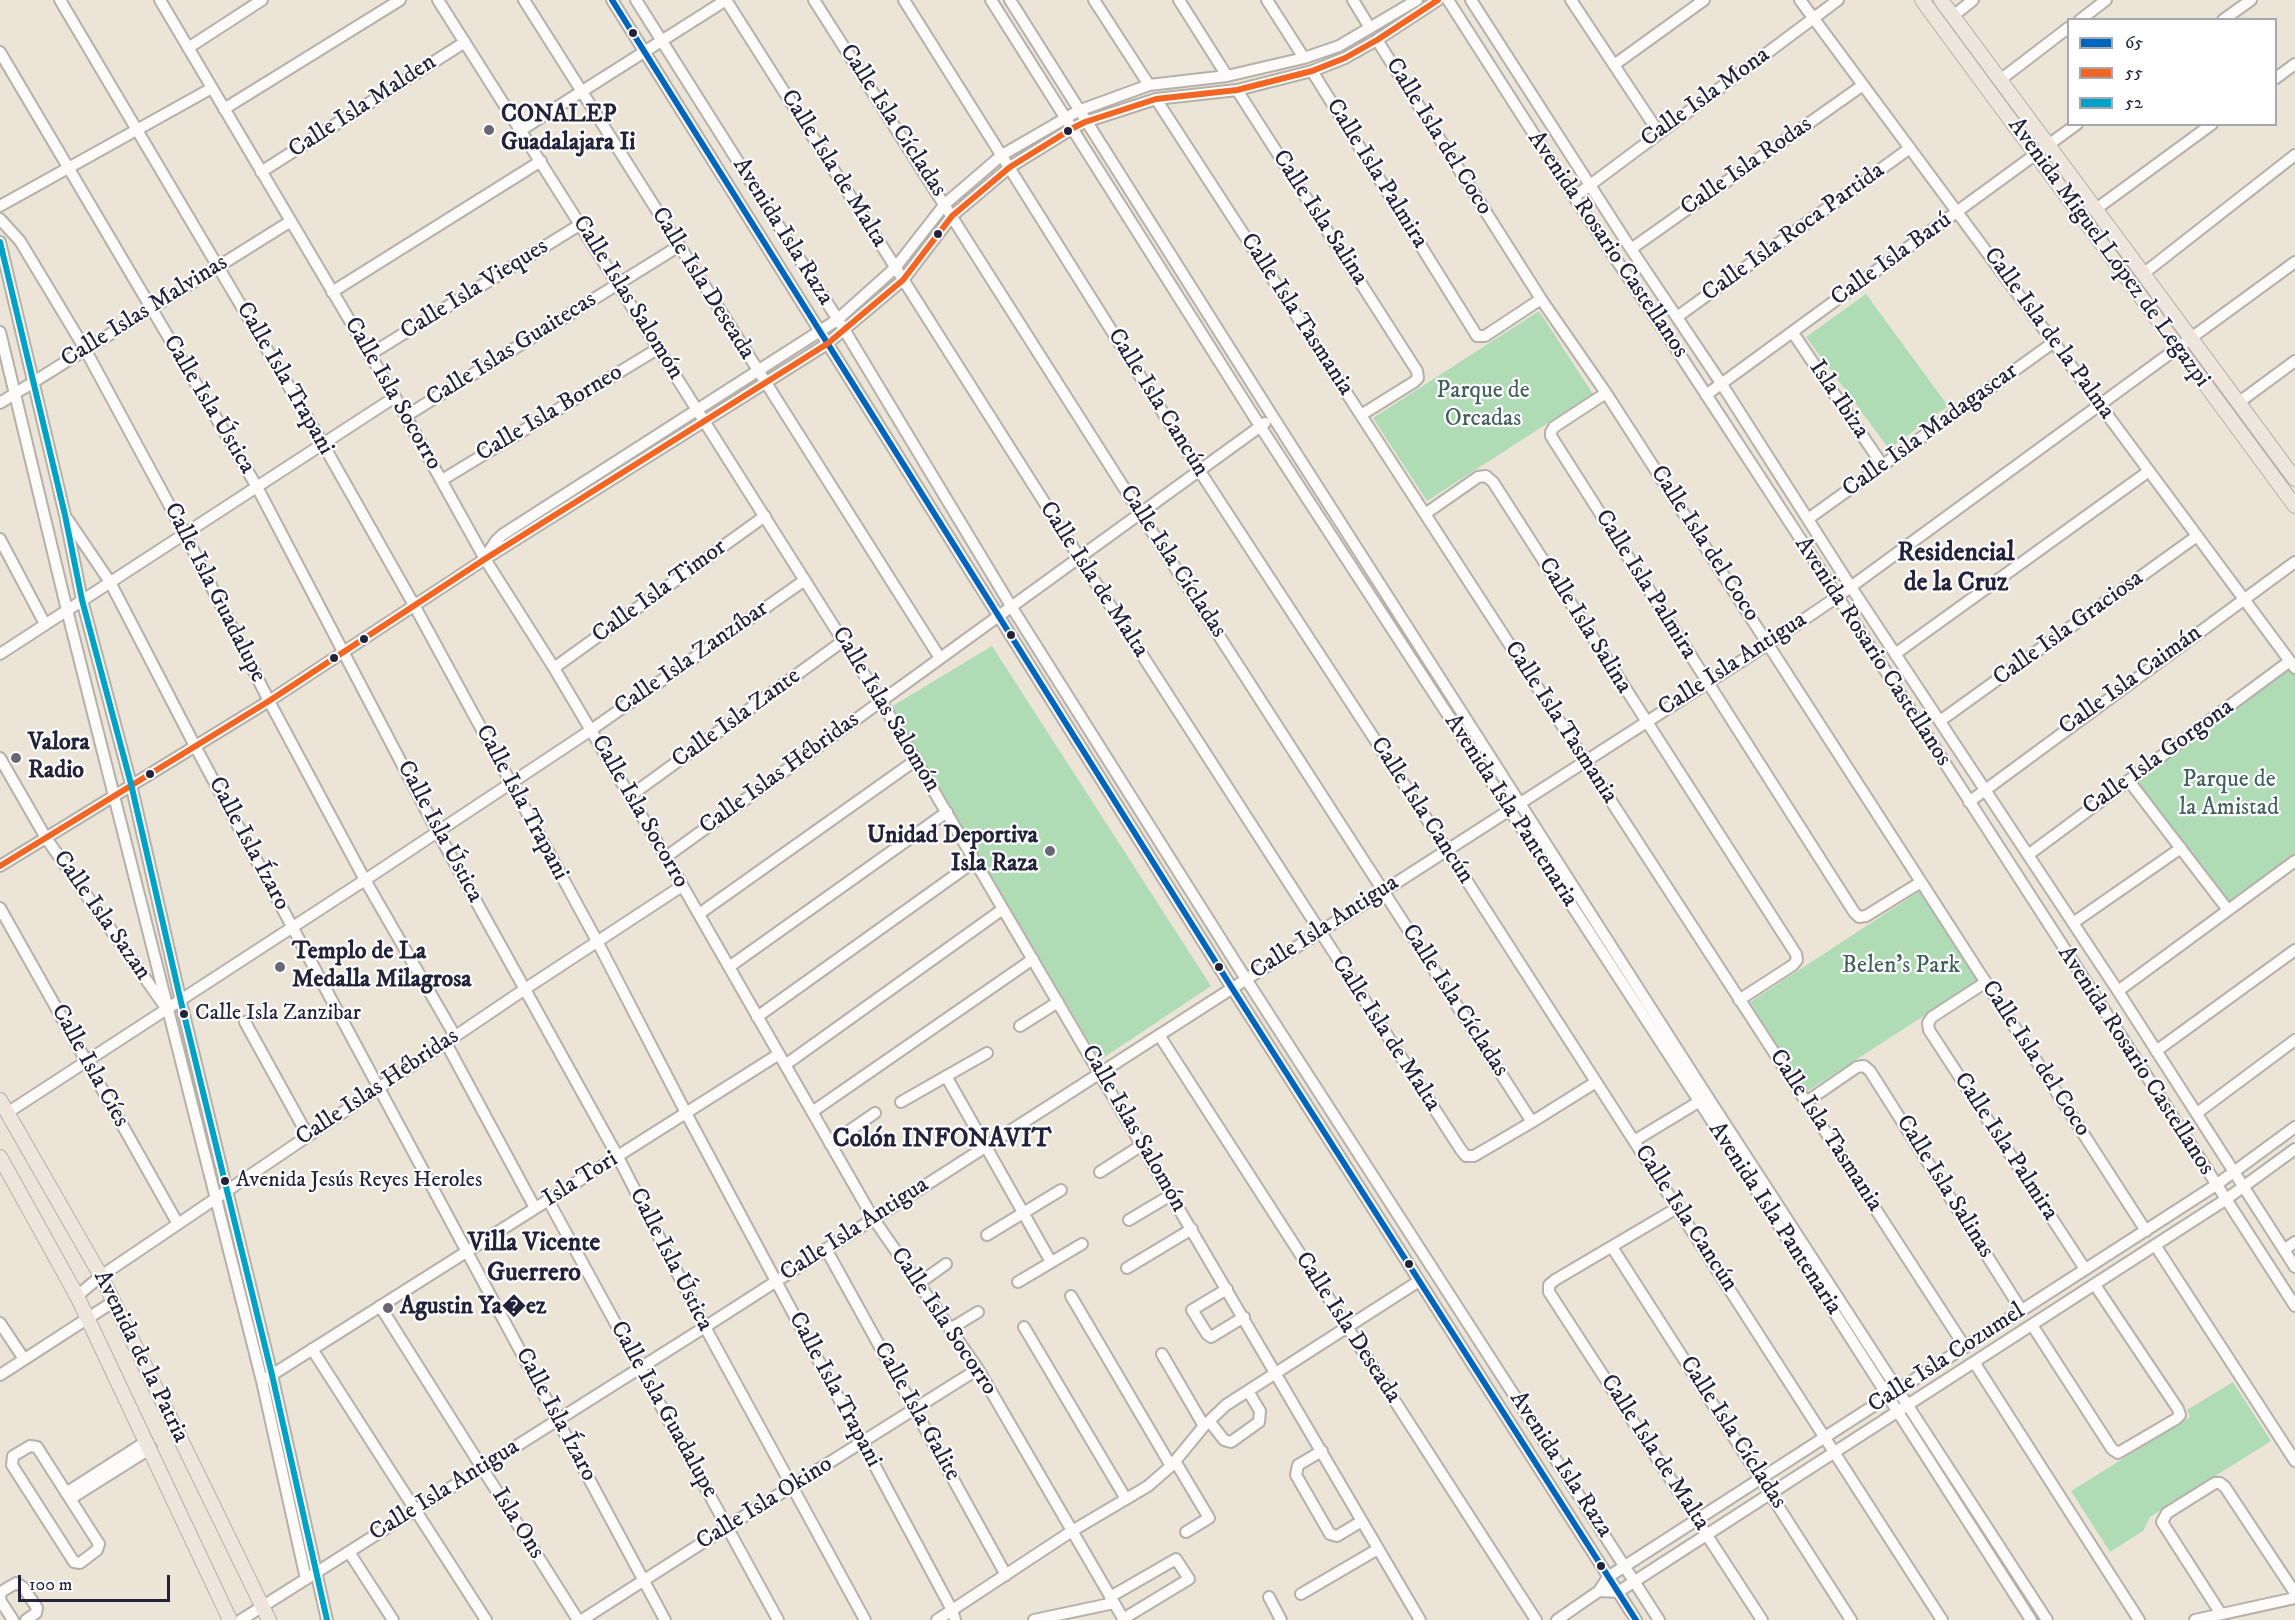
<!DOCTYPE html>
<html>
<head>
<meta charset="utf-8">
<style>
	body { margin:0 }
	#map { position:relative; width:2295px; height:1620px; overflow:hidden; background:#ebe4d7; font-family:"IM FELL DW Pica",serif }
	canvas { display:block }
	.legend { position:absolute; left:2067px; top:18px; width:210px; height:108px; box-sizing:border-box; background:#fff; border:2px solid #a7a7b1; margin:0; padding:8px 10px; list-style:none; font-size:18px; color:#22223b }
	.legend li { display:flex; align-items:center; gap:12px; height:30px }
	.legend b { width:30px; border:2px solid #a7a7b1 }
	.scale { position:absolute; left:18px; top:1575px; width:152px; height:27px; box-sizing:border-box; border:3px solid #22223b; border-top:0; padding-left:8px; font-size:18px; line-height:21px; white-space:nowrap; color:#22223b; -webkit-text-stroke:4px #fff; paint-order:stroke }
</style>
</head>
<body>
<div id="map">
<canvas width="2295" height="1620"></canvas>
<ul class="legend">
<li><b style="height:8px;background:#0065bd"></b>65</li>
<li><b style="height:8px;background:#f26522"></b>55</li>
<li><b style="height:8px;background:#02a2c7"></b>52</li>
</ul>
<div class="scale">100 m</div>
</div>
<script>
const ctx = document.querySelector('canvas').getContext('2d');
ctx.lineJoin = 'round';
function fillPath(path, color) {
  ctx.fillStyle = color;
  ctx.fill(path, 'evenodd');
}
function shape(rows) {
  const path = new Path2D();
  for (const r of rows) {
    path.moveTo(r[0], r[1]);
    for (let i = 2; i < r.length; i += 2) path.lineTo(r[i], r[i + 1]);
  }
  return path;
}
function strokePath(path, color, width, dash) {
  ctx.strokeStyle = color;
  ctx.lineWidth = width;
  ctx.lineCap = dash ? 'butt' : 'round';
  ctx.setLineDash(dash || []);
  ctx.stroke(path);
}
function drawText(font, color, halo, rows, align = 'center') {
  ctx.font = font + ' "IM FELL DW Pica",serif';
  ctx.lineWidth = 4.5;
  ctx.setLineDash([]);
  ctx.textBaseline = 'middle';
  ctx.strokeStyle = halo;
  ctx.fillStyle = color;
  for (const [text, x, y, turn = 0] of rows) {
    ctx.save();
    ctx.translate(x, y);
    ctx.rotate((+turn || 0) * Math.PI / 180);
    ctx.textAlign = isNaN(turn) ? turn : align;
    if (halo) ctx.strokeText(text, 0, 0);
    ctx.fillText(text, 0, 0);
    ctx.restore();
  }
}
const green = shape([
	[1866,294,1948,406,1889,449,1806,337],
	[1539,311,1593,394,1427,501,1373,418],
	[992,646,1211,986,1100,1060,891,707],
	[2289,666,2295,674,2295,857,2229,906,2134,782],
	[1920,891,1978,981,1806,1092,1750,1002],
	[2233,1382,2271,1441,2150,1517,2143,1531,2110,1552,2071,1491,2190,1417,2187,1410]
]);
const minor = shape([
	[60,0,323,444,414,605,597,941,686,1113,952,1610,955,1620],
	[160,0,395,397,485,559,554,668,666,857,873,1218,978,1369,1124,1620],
	[438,0,881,701,1420,1620],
	[524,0,940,658],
	[612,0,1232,988,1636,1620],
	[636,0,845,331,1011,606,1246,979,1659,1620],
	[726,0,1079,557,1461,1150,1466,1156,1474,1156,1532,1122,1596,1082],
	[814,0,1140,513,1532,1122],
	[904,0,1199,470,1447,850,1942,1620],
	[991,0,1260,426,1699,1101,2031,1620],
	[1010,0,1273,417,1707,1096,2047,1620],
	[1094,0,1149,85],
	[1179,0,1227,76],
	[1267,0,1304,58],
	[1353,0,1370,28],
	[1448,0,1574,197,1675,347,1794,529,2295,1306],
	[1471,0,1631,249,1721,383,1851,587,2118,991,2295,1267],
	[1571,0,1659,133],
	[1800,0,2295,668],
	[1953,16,1973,0],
	[2080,20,2106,0],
	[2223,20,2251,0],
	[1377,40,1541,299,1606,393,2146,1231],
	[188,48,262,0],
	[0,52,257,487,437,831,618,1157,705,1327,865,1620],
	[1614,65,1704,0],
	[1312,71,1477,336,1485,336,1541,299],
	[2276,78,2295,64],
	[2000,80,2068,28],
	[1237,90,1417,371,1418,378,1414,382,1361,415],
	[1156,99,1965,1347],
	[224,109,400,0],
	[521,130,726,0],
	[261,172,465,42],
	[1574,197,1838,0],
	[0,206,212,88],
	[2096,209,2212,124],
	[0,219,20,241,85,349,185,534,269,701,365,880,455,1036],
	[0,242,65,515,82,600,131,784,181,1002,272,1375,327,1620],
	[1631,249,1863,85],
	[2143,274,2295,155],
	[332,292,541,161],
	[1677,317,1910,148],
	[0,332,67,610,262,1381,306,1579],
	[1793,333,1883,466],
	[369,355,581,224],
	[1606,393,1554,427,1551,432,1551,436,1854,912,1859,917,1866,916,1921,882],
	[1706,395,2077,124],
	[0,403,291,221],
	[2238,403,2295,361],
	[406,416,679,246],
	[442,480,659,348],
	[1425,514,1478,477,1486,476,1493,482,1796,954,1797,960,1793,965,1739,1000],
	[1808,519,2054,342],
	[68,520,110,582,195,746,665,1620],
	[0,539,45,624],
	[486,556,496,541,502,535,837,320,895,268,945,204,1002,155,1078,111,1149,85,1227,76,1304,58,1339,46,1417,0],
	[0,654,395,397],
	[1895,654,2149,471],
	[554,668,765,516],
	[1940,721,2197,536],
	[0,758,46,838,164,1005],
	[2129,781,2228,910],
	[630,796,843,641],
	[1969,802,2295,562],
	[2028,855,2290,661],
	[666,857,1265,423],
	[0,866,269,701,485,559,827,344,903,280,952,216,1010,167,1073,128,1085,122,1156,99,1237,90,1312,71,1345,58,1377,40,1438,0],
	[0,908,178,1224],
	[699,914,916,760],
	[2073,923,2181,848],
	[729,967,947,812],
	[1986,982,1932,1017,1928,1023,1929,1030,2085,1269],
	[2118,991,2295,861],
	[757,1017,975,861],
	[245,1022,308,1136],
	[1020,1026,1058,1002],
	[1159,1035,1536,1620],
	[446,1043,535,1208],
	[2156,1051,2295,950],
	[785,1065,1003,909],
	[946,1076,1051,1262],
	[901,1102,987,1053],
	[1806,1102,1857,1067,1864,1066,1870,1071,2022,1311],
	[812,1112,1033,959],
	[7,1113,365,880,591,730,805,580],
	[2197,1113,2295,1040],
	[1634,1141,1705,1098],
	[830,1144,875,1113],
	[1100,1172,1142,1145],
	[548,1200,778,1620],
	[1677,1208,1555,1280,1549,1285,1549,1292,1762,1620],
	[1129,1220,1171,1195],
	[987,1235,1061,1190],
	[2155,1245,2295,1461],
	[1612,1247,1851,1620],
	[826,1249,1006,1575],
	[2284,1250,2295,1242],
	[1127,1268,1192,1229],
	[1018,1282,1082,1244],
	[918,1284,946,1264],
	[1227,1289,1192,1310,1194,1313,1207,1334,1211,1337,1244,1317],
	[77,1296,101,1276,178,1224,525,989,682,886],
	[1071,1296,1171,1466],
	[380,1306,578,1620],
	[0,1323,24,1359],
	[2032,1325,2112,1449,2118,1453,2176,1419,2180,1415,2178,1409,2095,1285],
	[1024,1327,1126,1499],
	[950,1329,978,1312],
	[312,1349,486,1620],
	[1162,1354,1204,1426],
	[1974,1362,2139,1620],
	[0,1375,113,1302],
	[267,1378,779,1054],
	[1210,1422,1224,1440,1231,1442,1259,1422,1260,1411,1248,1391],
	[30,1446,37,1447,99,1544,97,1550,80,1563,74,1562,12,1465,13,1456,30,1446],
	[1322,1451,1298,1465,1296,1475,1330,1534,1337,1536,1362,1521],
	[1175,1461,1209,1518,1186,1532],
	[66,1493,147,1441],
	[70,1499,151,1448],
	[349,1552,393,1620],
	[1599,1591,1618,1592,2225,1200,2295,1149],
	[1301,1594,1378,1549],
	[1110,1597,1176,1559,1189,1579,1123,1619],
	[1269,1597,1281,1620],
	[0,1598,1,1592,16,1583,23,1587,37,1608,36,1613,26,1620],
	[0,1600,13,1620],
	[2221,1614,2162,1522,2167,1513,2215,1483,2220,1483,2225,1487,2295,1593],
	[241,1620,705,1327,1768,644,1837,597,2295,262],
	[582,1620,727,1527,978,1369],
	[937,1620,1072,1531,1148,1486,1171,1466,1204,1426,1226,1405,1419,1281],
	[1034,1620,1114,1603],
	[1557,1620,1599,1591,1608,1577,2216,1185,2295,1127],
	[2195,1620,2295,1598]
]);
const major = shape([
	[1922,0,2295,506],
	[1941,0,2295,479],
	[0,1100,101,1276,269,1620],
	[0,1157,77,1296,230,1620]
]);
const bus1 = shape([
	[612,0,1232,988,1636,1620]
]);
const bus2 = shape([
	[0,866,269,701,485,559,827,344,903,280,952,216,1010,167,1073,128,1085,122,1156,99,1237,90,1312,71,1345,58,1377,40,1438,0]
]);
const bus3 = shape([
	[0,242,65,515,82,600,131,784,181,1002,272,1375,327,1620]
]);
const markers = [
	[633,33,5,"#22223b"],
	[489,130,6,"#686672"],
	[1068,131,5,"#22223b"],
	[938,234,5,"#22223b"],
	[1011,635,5,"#22223b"],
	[364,639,5,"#22223b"],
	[334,658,5,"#22223b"],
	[16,758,6,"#686672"],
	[150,774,5,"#22223b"],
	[1050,851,6,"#686672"],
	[280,967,6,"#686672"],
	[1219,967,5,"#22223b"],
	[184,1014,5,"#22223b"],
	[225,1181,5,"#22223b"],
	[1409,1264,5,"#22223b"],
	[388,1308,6,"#686672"],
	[1601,1566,5,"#22223b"]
];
const busNames = [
	["Calle Isla Zanzibar",195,1014],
	["Avenida Jesús Reyes Heroles",236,1181]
];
const streetNames = [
	["Calle Isla Mona",1706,98,-36],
	["Calle Isla Malden",363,107,-33],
	["Calle Isla Cícladas",892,121,57],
	["Calle Isla del Coco",1438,137,58],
	["Calle Isla Rodas",1747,167,-35],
	["Calle Isla de Malta",833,169,58],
	["Calle Isla Palmira",1376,174,58],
	["Calle Isla Salina",1319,218,57],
	["Avenida Isla Raza",782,232,58],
	["Calle Isla Roca Partida",1794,233,-36],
	["Avenida Rosario Castellanos",1607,245,56],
	["Avenida Miguel López de Legazpi",2108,253,54],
	["Calle Isla Barú",1892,260,-36],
	["Calle Isla Deseada",702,284,58],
	["Calle Isla Vieques",475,290,-32],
	["Calle Islas Salomón",627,298,58],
	["Calle Islas Malvinas",145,312,-32],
	["Calle Isla Tasmania",1296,315,57],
	["Calle Isla de la Palma",2048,334,54],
	["Calle Islas Guaitecas",512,350,-32],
	["Calle Isla Trapani",284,379,60],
	["Calle Isla Socorro",392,394,60],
	["Isla Ibiza",1838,400,56],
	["Calle Isla Cancún",1157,403,58],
	["Calle Isla Ústica",208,405,59],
	["Calle Isla Borneo",550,414,-31],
	["Calle Isla Madagascar",1931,431,-36],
	["Calle Isla del Coco",1704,544,57],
	["Calle Isla Cícladas",1172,562,57],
	["Calle Isla de Malta",1093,580,57],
	["Calle Isla Palmira",1645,585,58],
	["Calle Isla Timor",660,592,-36],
	["Calle Isla Guadalupe",214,593,63],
	["Calle Isla Salina",1584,626,58],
	["Calle Isla Graciosa",2069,629,-36],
	["Avenida Rosario Castellanos",1872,652,57],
	["Calle Isla Zanzíbar",692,659,-35],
	["Calle Isla Antigua",1733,665,-33],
	["Calle Isla Caimán",2131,681,-36],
	["Calle Islas Salomón",885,710,59],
	["Calle Isla Zante",737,719,-36],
	["Calle Isla Tasmania",1560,723,57],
	["Calle Isla Gorgona",2159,758,-36],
	["Calle Islas Hébridas",780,774,-36],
	["Calle Isla Trapani",521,803,62],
	["Calle Isla Cancún",1421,811,57],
	["Avenida Isla Pantenaria",1510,811,57],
	["Calle Isla Socorro",639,812,60],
	["Calle Isla Ústica",439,832,62],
	["Calle Isla Ízaro",248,844,62],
	["Calle Isla Sazan",101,916,55],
	["Calle Isla Antigua",1325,928,-33],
	["Calle Isla Cícladas",1454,1001,57],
	["Calle Isla de Malta",1385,1034,57],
	["Calle Isla del Coco",2035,1059,57],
	["Avenida Rosario Castellanos",2135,1061,57],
	["Calle Isla Cíes",89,1066,61],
	["Calle Islas Hébridas",378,1088,-34],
	["Calle Islas Salomón",1133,1129,60],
	["Calle Isla Tasmania",1825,1131,57],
	["Calle Isla Palmira",2005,1147,57],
	["Isla Tori",581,1180,-32],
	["Calle Isla Salinas",1944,1187,58],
	["Calle Isla Cancún",1685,1219,57],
	["Avenida Isla Pantenaria",1774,1219,57],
	["Calle Isla Antigua",855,1230,-33],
	["Calle Isla Ústica",670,1260,63],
	["Calle Isla Socorro",943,1322,56],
	["Calle Isla Deseada",1347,1328,57],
	["Avenida de la Patria",140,1357,64],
	["Calle Isla Cozumel",1947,1359,-33],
	["Calle Isla Trapani",834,1390,62],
	["Calle Isla Guadalupe",663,1410,61],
	["Calle Isla Galite",916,1412,61],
	["Calle Isla Ízaro",555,1415,62],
	["Calle Isla Cícladas",1732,1433,57],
	["Calle Isla de Malta",1654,1453,57],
	["Avenida Isla Raza",1560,1465,57],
	["Calle Isla Antigua",445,1491,-32],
	["Calle Isla Okino",765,1504,-32],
	["Isla Ons",517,1524,58]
];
const poiNames = [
	["CONALEP",501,116],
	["Guadalajara Ii",501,144],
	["Valora",28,744],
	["Radio",28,772],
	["Unidad Deportiva",1038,837,"right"],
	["Isla Raza",1038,865,"right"],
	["Templo de La",292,953],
	["Medalla Milagrosa",292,981],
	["Agustin Ya�ez",400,1308]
];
const parkNames = [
	["Parque de",1483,392],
	["Orcadas",1483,420],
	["Parque de",2229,781],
	["la Amistad",2229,809],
	["Belen's Park",1901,967]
];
const neighbourhoodNames = [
	["Residencial",1956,555],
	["de la Cruz",1956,585],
	["Colón INFONAVIT",942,1141],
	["Villa Vicente",534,1245],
	["Guerrero",534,1275]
];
fillPath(green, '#b0dcb5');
strokePath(minor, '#b5b0aa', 14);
strokePath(major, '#b5b0aa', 16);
strokePath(minor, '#fcfbf9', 10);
strokePath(major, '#eee6dd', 14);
strokePath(bus1, '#0065bd', 6);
strokePath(bus2, '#f26522', 6);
strokePath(bus3, '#02a2c7', 6);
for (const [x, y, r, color] of markers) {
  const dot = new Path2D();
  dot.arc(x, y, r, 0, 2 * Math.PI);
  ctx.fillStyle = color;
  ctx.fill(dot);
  strokePath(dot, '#fff', 2);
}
drawText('22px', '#22223b', '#fff', busNames, 'left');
drawText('24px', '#22223b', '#fff', streetNames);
drawText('bold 24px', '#22223b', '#fff', poiNames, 'left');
drawText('24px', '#43615c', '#fff', parkNames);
drawText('bold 26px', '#22223b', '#fff', neighbourhoodNames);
</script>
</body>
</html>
